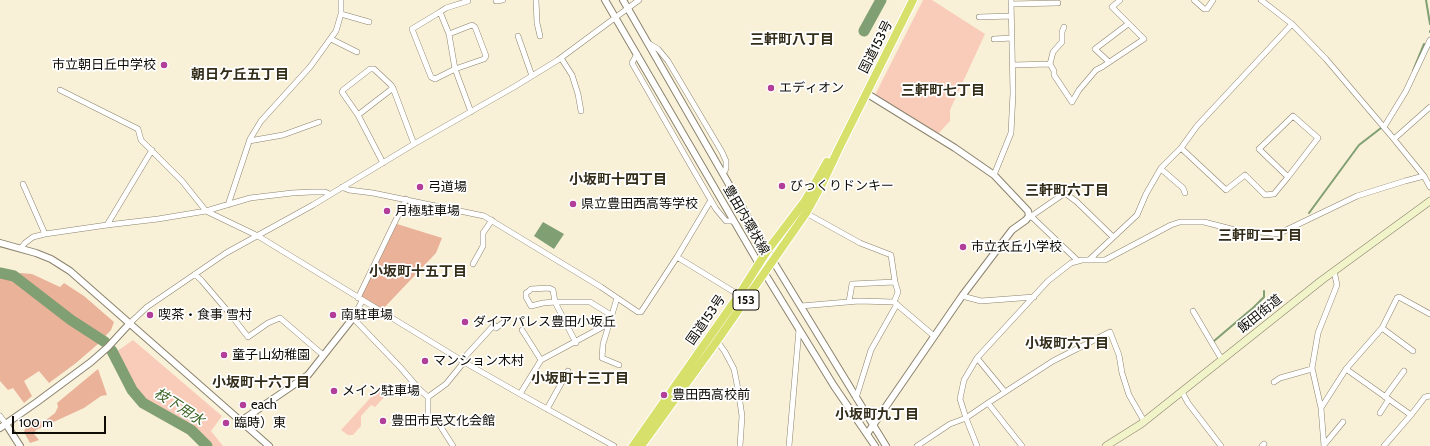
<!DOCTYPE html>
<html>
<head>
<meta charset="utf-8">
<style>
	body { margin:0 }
	#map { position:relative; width:1430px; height:446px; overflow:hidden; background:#f9f0d8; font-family:Cabin,sans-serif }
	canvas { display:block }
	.scale { position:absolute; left:12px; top:416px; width:94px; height:18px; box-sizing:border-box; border:2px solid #0f0c05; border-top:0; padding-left:5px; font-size:12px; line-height:14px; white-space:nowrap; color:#0f0c05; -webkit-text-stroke:3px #fff; paint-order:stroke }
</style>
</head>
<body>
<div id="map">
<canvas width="1430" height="446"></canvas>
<div class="scale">100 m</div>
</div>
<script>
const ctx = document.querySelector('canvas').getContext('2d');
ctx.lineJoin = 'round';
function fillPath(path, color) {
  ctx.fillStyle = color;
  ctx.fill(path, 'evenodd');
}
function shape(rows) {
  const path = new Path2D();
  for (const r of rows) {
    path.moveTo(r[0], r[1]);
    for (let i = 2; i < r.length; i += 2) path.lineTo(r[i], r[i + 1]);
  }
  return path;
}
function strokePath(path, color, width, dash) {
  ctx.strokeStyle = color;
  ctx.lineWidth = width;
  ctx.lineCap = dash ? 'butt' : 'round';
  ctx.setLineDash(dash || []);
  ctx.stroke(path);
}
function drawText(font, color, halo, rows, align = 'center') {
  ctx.font = font + ' Cabin,"Noto Sans JP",sans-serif';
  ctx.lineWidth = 3.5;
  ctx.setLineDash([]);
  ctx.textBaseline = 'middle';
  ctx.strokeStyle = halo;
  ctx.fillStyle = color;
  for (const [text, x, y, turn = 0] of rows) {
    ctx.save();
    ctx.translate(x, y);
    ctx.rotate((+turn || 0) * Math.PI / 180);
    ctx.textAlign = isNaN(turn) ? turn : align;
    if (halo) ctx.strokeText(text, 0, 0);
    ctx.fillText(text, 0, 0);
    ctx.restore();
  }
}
const green = shape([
	[923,0,932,0,985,34,950,110,950,121,938,134,875,95],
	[133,340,222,416,211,431,223,446,210,446,193,428,145,401,127,377,116,352],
	[384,383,391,390,375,407,371,405,361,416,361,426,353,435,348,435,341,430]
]);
const forest = shape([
	[397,224,442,238,436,253,382,310,361,297],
	[0,270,9,272,32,274,60,287,64,283,84,296,114,322,111,330,98,344,76,363,49,383,39,371,24,381,32,396,24,403,13,388,8,390,0,381],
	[98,369,107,395,101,396,84,408,36,430,34,434,39,440,30,443,24,432,27,424,33,420,37,422,46,420,55,413,58,407,57,403]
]);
const water = shape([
	[543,222,564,234,554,249,534,236]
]);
const stream = shape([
	[1426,0,1430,24],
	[1430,32,1430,31],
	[1413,71,1424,44],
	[1309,213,1359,145,1381,128],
	[1214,341,1254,307,1264,297,1264,291]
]);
const river = shape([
	[864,31,881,0],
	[0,273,14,276,71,320,105,342],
	[112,351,132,390,143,403,191,430,207,446]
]);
const minor = shape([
	[536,0,537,23,540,36],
	[1194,0,1204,9,1207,9,1213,0],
	[1261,0,1292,24,1326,59,1393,138,1424,176,1430,187],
	[496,1,503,0],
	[1011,4,1058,3],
	[440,12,449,34,472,25,475,27,486,56,484,59,455,69,435,79,431,77,412,29,440,12],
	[440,12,446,8,468,1],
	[341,14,369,22],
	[979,17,1011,16],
	[1064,27,1062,32,1062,42,1053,52,1050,64,1054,71,1054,75,1072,102,1079,90,1096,70,1102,67,1144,39,1112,7,1120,0],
	[449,34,455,69,471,112],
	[518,36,532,76],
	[331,39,357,52],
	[994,39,1012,38],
	[648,43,658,49,668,61,722,152,726,161,726,168,725,171,723,172],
	[637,54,632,63,691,166,716,209,726,221,734,221],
	[561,58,572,75,578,94,581,111],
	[1109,62,1095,49,1128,24],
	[1013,65,1050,64],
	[60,90,138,129,141,140,182,181,206,211,258,236,464,362,520,394,614,446],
	[358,115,342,92,343,90,370,69,374,69,391,85,393,88,414,144],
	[1384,127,1406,91,1430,40],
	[1394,139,1430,107],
	[249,141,283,135,319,122],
	[1181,148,1226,190,1245,175,1265,195,1274,194,1288,177,1318,138,1293,116,1259,149,1288,177],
	[383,163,358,115,393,88],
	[1161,169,1183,188,1185,193],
	[994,175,1011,133,1013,93,1011,0],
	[23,184,45,234],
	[342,187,349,190,373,193,484,216,601,287,638,312,641,312,677,257,739,295],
	[228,205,250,139,261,121,310,67,336,31,341,14,341,0],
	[806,213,860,243,891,255,895,282],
	[1029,216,1033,215,1065,193,1077,202,1113,237],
	[1029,216,1033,218,1077,260],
	[107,225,152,150],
	[21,248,25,243,33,237,45,234,107,225,158,219,206,211,250,198,292,193,311,192,325,192,329,194],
	[677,257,711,200],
	[1089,260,1137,215,1146,194,1161,168,1181,148,1197,126,1292,24],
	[473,264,483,246,483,233,492,220],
	[195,274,202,281,231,315,248,337,268,323,280,318,323,355],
	[962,296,981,301,1034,297],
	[358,298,406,199],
	[617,298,603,344,602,358,619,365],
	[362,301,353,318,400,367,420,390,428,397,428,415,439,424,453,446],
	[849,302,852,284,895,282,898,292,894,302],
	[801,306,859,301,894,302,934,336],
	[1193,311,1222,360],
	[130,323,147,307,226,253,313,205,414,144,514,87,558,60,639,0],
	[1382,328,1413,351],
	[522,330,541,360],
	[717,341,725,352,734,369,738,389,742,416,740,446],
	[576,343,555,302,553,290,549,288,531,289,529,291,526,293,526,297,531,306,543,303,555,302,590,302,611,315],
	[977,358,1005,392],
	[462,360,494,325,496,328,504,322],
	[1346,369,1411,415,1384,446],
	[1274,382,1280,378,1312,369],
	[1182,392,1188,403,1221,446],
	[520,394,541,360,608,324],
	[428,397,446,384,464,362],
	[1385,397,1404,371],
	[856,398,871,350,897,304],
	[988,403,1053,361,1110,332,1119,355,1122,373,1129,395,1144,421],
	[1321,408,1312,368,1318,333,1337,285,1334,271],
	[547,409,568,371],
	[1380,413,1389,399],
	[1411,415,1425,397,1430,396],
	[0,416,6,424],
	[1324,445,1343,422],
	[789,446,799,329],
	[917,446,950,424,966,418,988,403,1022,446],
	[977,446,966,418,960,399,964,380,977,358,1048,281,1071,263,1082,260,1105,260,1171,225,1180,222,1204,222,1243,232,1251,231,1278,234,1357,196,1405,181,1424,176],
	[1262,446,1264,444],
	[1324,446,1321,408,1346,369,1382,328,1397,298,1399,297,1430,314]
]);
const tertiary = shape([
	[605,0,759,264,834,386,875,446],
	[623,0,773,261,886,446],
	[866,93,955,148,994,175,1028,211,1029,216,1026,220,1012,230,962,296,867,434],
	[0,243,36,253,51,259,70,271,269,446],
	[241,421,308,375,353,318],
	[6,424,20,446],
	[0,428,37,402,91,362,108,347,130,323]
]);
const secondary = shape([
	[1106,446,1141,424,1322,280,1430,201]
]);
const trunk = shape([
	[633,446,739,295,767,251,805,201,827,162],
	[641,446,717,341,806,213,822,184,839,148,913,0]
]);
const markers = [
	[164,65,4,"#b13e98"],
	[771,88,4,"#b13e98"],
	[782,186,4,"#b13e98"],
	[420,187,4,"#b13e98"],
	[573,204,4,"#b13e98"],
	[387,211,4,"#b13e98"],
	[963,247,4,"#b13e98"],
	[150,315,4,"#b13e98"],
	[333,315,4,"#b13e98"],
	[465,322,4,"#b13e98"],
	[224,355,4,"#b13e98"],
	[425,361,4,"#b13e98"],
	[334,391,4,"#b13e98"],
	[664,395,4,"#b13e98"],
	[243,405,4,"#b13e98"],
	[383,421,4,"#b13e98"],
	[226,423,4,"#b13e98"]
];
const shields = [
	[746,300,26]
];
const shieldNames = [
	["153",746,300]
];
const streetNames = [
	["国道153号",876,47,-63],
	["豊田内環状線",746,220,60],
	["飯田街道",1260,314,-39],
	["国道153号",706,320,-55]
];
const poiNames = [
	["市立朝日丘中学校",156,65,"right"],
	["エディオン",779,88],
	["びっくりドンキー",790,186],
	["弓道場",428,187],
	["県立豊田西高等学校",581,204],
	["月極駐車場",395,211],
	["市立衣丘小学校",971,247],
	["喫茶・食事 雪村",158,315],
	["南駐車場",341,315],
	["ダイアパレス豊田小坂丘",473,322],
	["童子山幼稚園",232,355],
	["マンション木村",433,361],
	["メイン駐車場",342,391],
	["豊田西高校前",672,395],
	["each",251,405],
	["豊田市民文化会館",391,421],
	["臨時）東",234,423]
];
const neighbourhoodNames = [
	["三軒町八丁目",792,40],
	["朝日ケ丘五丁目",240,75],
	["三軒町七丁目",943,91],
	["小坂町十四丁目",618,180],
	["三軒町六丁目",1067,191],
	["三軒町二丁目",1260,236],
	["小坂町十五丁目",418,272],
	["小坂町六丁目",1067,344],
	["小坂町十三丁目",580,379],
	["小坂町十六丁目",261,383],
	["小坂町九丁目",877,415]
];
const waterNames = [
	["枝下用水",179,407,33]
];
fillPath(green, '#f9ccb9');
fillPath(forest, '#e9b299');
fillPath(water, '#809f72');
strokePath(stream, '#809f72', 2);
strokePath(river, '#809f72', 11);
strokePath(minor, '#8b836e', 6);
strokePath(tertiary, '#8b836e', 8);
strokePath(secondary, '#8b836e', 8);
strokePath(trunk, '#fff', 10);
strokePath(minor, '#fff', 5);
strokePath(tertiary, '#fff', 6);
strokePath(secondary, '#f0f4c8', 7);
strokePath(trunk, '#d8e06c', 8);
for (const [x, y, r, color] of markers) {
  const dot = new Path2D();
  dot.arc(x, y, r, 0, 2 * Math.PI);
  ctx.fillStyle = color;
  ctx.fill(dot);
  strokePath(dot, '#fff', 1.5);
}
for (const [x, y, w] of shields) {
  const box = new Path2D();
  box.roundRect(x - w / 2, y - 10, w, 20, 3);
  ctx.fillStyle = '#fff';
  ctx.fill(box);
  strokePath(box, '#0f0c05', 1);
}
drawText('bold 12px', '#0f0c05', null, shieldNames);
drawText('13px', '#0f0c05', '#fff', streetNames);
drawText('13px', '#0f0c05', '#fff', poiNames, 'left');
drawText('bold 14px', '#322c19', '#fff', neighbourhoodNames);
drawText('italic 14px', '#3b6425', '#fff', waterNames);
</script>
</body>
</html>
